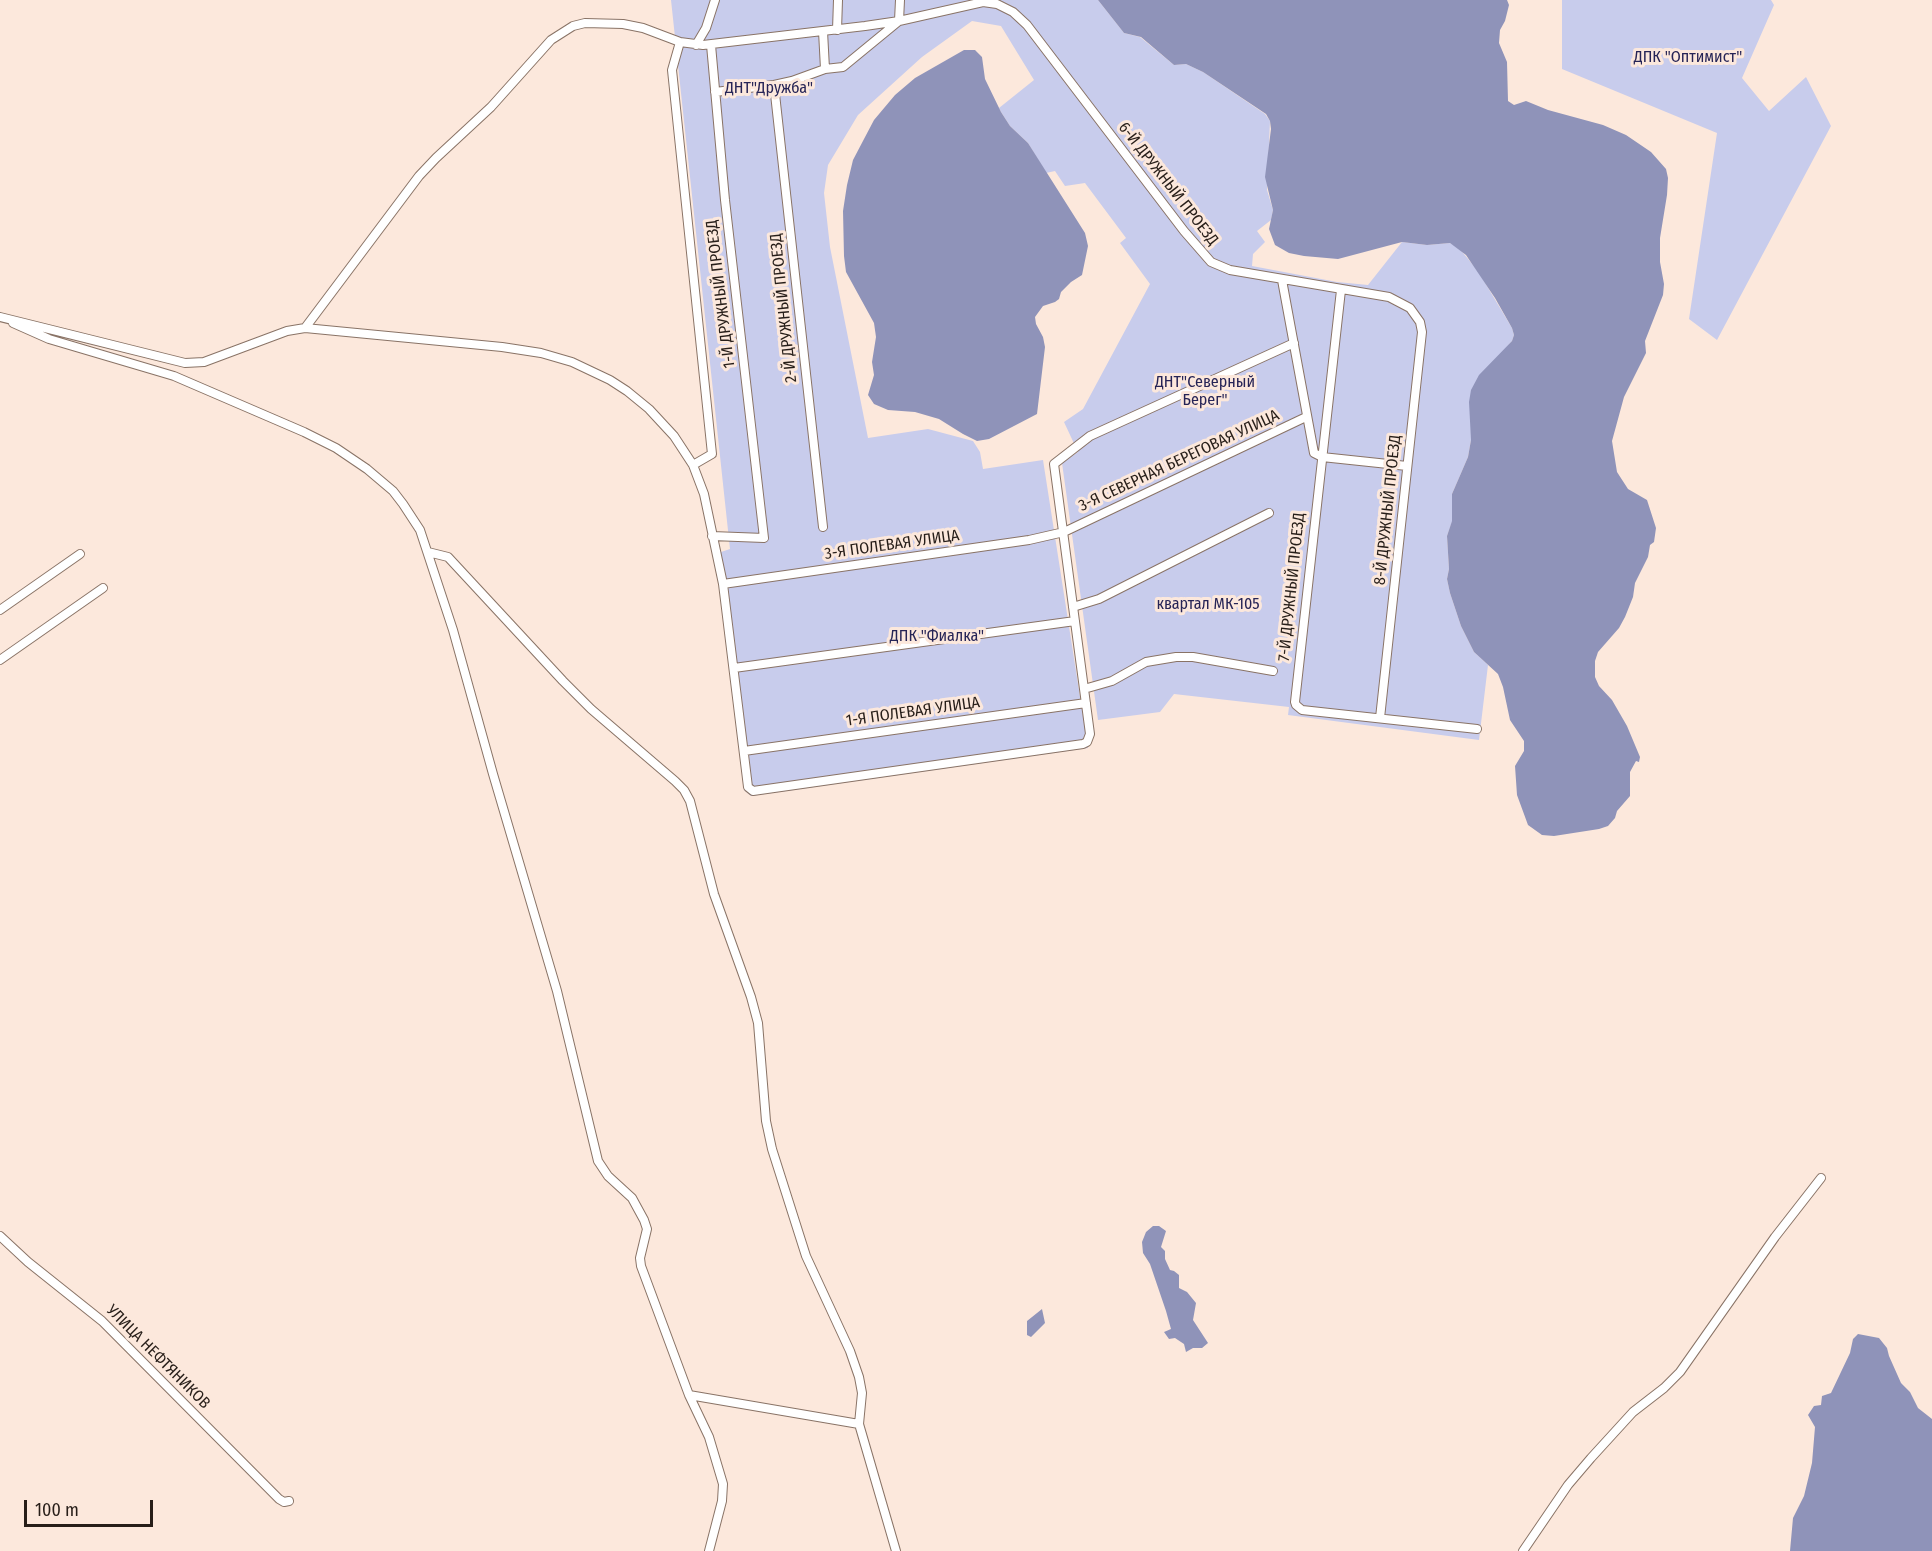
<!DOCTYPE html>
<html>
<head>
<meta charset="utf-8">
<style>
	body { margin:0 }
	#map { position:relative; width:1932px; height:1551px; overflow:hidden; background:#fce8dc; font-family:"Fira Sans Condensed",sans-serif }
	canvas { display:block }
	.scale { position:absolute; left:24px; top:1500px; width:129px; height:27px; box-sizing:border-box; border:3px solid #271e19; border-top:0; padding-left:8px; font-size:18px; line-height:21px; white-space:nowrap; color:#271e19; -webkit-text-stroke:4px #fce8dc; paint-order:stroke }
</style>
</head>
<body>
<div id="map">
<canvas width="1932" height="1551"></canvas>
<div class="scale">100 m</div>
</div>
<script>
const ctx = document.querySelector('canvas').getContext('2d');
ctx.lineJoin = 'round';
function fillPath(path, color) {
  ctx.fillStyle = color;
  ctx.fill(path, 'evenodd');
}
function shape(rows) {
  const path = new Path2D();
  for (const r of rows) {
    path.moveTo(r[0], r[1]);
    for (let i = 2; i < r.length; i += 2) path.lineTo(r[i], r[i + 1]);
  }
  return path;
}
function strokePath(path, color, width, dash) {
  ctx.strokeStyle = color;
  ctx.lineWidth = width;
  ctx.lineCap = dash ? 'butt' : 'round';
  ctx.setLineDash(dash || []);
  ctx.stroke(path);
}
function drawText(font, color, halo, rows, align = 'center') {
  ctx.font = font + ' "Fira Sans Condensed",sans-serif';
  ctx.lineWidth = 6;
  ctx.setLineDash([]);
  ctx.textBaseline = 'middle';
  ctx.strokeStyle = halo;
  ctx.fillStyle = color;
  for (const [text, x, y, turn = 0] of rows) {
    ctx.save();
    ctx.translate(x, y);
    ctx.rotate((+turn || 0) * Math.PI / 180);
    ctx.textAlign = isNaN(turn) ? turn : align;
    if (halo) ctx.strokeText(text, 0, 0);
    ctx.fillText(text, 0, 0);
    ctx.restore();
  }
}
const green = shape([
	[671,0,1098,0,1124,33,1140,37,1174,65,1186,64,1203,72,1265,114,1270,121,1267,190,1273,210,1271,220,1257,231,1265,242,1253,254,1252,266,1337,282,1368,285,1402,242,1427,245,1450,243,1459,248,1478,271,1512,328,1514,335,1512,341,1506,348,1471,428,1471,440,1468,457,1452,494,1452,522,1447,536,1449,569,1447,579,1450,593,1461,626,1474,652,1488,665,1479,740,1288,715,1289,707,1174,694,1160,712,1098,720,1062,463,1078,452,1064,422,1083,409,1150,284,1120,243,1126,238,1085,183,1065,186,1055,171,1046,173,1028,143,1010,126,1001,112,999,108,1034,80,1001,26,972,21,922,57,858,115,828,165,824,193,830,247,868,438,928,429,973,441,980,452,983,469,1043,460,1088,748,751,796,744,790,720,587,724,581,721,552,730,549],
	[1562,0,1771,0,1774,5,1742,78,1769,111,1806,77,1831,126,1717,340,1689,319,1717,133,1562,69]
]);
const water = shape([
	[1098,0,1507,0,1509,5,1505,21,1500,30,1499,43,1507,62,1508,101,1514,105,1526,101,1548,110,1603,125,1626,135,1651,152,1666,169,1668,178,1667,195,1660,238,1660,262,1664,284,1663,295,1645,341,1646,353,1624,397,1612,441,1617,472,1628,489,1647,500,1656,528,1654,542,1650,545,1648,557,1635,583,1633,597,1625,617,1619,628,1598,652,1595,661,1595,677,1599,686,1612,700,1627,726,1640,757,1639,762,1636,761,1630,772,1630,796,1617,811,1615,818,1608,826,1599,829,1554,836,1542,835,1528,825,1517,795,1515,766,1524,751,1524,741,1510,720,1503,687,1498,674,1474,652,1461,626,1450,593,1447,579,1449,569,1447,536,1452,521,1452,494,1468,457,1471,440,1469,402,1471,390,1479,375,1512,341,1514,335,1512,328,1495,298,1466,255,1450,243,1427,245,1402,242,1338,259,1304,256,1289,253,1275,245,1269,229,1273,210,1265,177,1271,129,1270,121,1266,114,1203,72,1186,64,1174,65,1141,37,1124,33],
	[964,50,975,50,982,57,985,79,1001,112,1010,126,1028,143,1085,233,1088,246,1082,275,1071,282,1061,292,1059,299,1055,302,1043,306,1035,317,1036,324,1043,337,1045,347,1037,414,989,439,977,441,963,434,939,419,915,412,888,410,874,404,868,395,874,375,872,362,876,337,874,323,846,272,844,256,843,211,847,185,853,160,864,139,874,120,895,95,915,78],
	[1153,1226,1159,1226,1166,1231,1161,1247,1165,1251,1165,1259,1170,1270,1174,1271,1179,1275,1179,1288,1187,1292,1196,1303,1193,1320,1208,1343,1202,1348,1193,1348,1186,1352,1184,1344,1175,1338,1169,1339,1164,1332,1171,1329,1166,1311,1150,1264,1143,1253,1142,1242,1146,1232],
	[1042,1309,1045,1323,1031,1337,1027,1335,1027,1321],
	[1858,1334,1879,1338,1887,1348,1889,1356,1901,1383,1910,1392,1918,1408,1932,1419,1932,1551,1790,1551,1793,1518,1804,1496,1812,1463,1815,1427,1808,1415,1814,1406,1821,1405,1822,1396,1831,1393,1850,1353,1853,1339]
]);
const minor = shape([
	[837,30,838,0],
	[823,31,825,69],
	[680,42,672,70,712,454,693,465],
	[696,45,706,28,715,0],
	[711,45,725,200,764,538,712,536],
	[774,85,823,527],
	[715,92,774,85,792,81,825,69,843,67,899,21,900,0],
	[1282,280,1314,453,1322,457,1407,466],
	[1341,290,1295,702,1296,705,1302,710,1477,729],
	[0,317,185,363,204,362,287,331,305,328,502,347,541,353,572,362,610,380,627,391,649,409,674,436,693,465,704,494,723,584,748,787,753,791,1083,744,1087,742,1090,734,1054,464,1090,436,1294,343],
	[13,323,49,339,174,376,304,432,336,448,367,469,393,491,403,504,420,530,453,630,493,774,557,991,598,1161,608,1176,632,1198,644,1220,647,1229,640,1258,641,1266,689,1395,859,1424],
	[305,328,419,176,436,158,491,107,551,40,573,26,585,23,623,24,643,28,680,42,703,45,865,26,899,21,983,2,997,4,1013,12,1027,25,1184,231,1211,262,1230,270,1389,297,1410,308,1420,322,1422,332,1380,718],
	[428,552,448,557,563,681,591,709,675,781,684,790,690,801,714,894,751,997,758,1023,766,1121,772,1149,806,1256,850,1351,859,1377,862,1393,859,1424,896,1551],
	[723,584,1029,540,1064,532,1306,417],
	[1073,607,1099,599,1269,513],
	[0,610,80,554],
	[0,660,103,588],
	[734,668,1075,621],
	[1084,689,1112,681,1146,662,1176,657,1193,657,1273,671],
	[744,751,1086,703],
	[0,1236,28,1262,102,1321,279,1499,284,1502,289,1501],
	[689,1395,709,1437,723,1484,722,1501,709,1551],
	[1523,1551,1568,1485,1591,1458,1633,1412,1664,1388,1680,1372,1775,1237,1821,1178]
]);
const parkNames = [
	["ДПК \"Оптимист\"",1688,58],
	["ДНТ\"Дружба\"",769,89],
	["ДНТ\"Северный",1205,383],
	["Берег\"",1205,401],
	["квартал МК-105",1208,605],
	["ДПК \"Фиалка\"",937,637]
];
const streetNames = [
	["6-Й ДРУЖНЫЙ ПРОЕЗД",1168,184,52],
	["1-Й ДРУЖНЫЙ ПРОЕЗД",721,294,-97],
	["2-Й ДРУЖНЫЙ ПРОЕЗД",784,308,-96],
	["3-Я СЕВЕРНАЯ БЕРЕГОВАЯ УЛИЦА",1179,461,-25],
	["8-Й ДРУЖНЫЙ ПРОЕЗД",1388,510,-84],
	["3-Я ПОЛЕВАЯ УЛИЦА",892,545,-8],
	["7-Й ДРУЖНЫЙ ПРОЕЗД",1292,587,-84],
	["1-Я ПОЛЕВАЯ УЛИЦА",913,712,-8],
	["УЛИЦА НЕФТЯНИКОВ",158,1357,45]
];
fillPath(green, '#c8ccec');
fillPath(water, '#8f93b9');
strokePath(minor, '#897366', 10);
strokePath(minor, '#fff', 8);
drawText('16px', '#262456', '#fce8dc', parkNames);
drawText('16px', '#271e19', '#fce8dc', streetNames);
</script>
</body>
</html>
